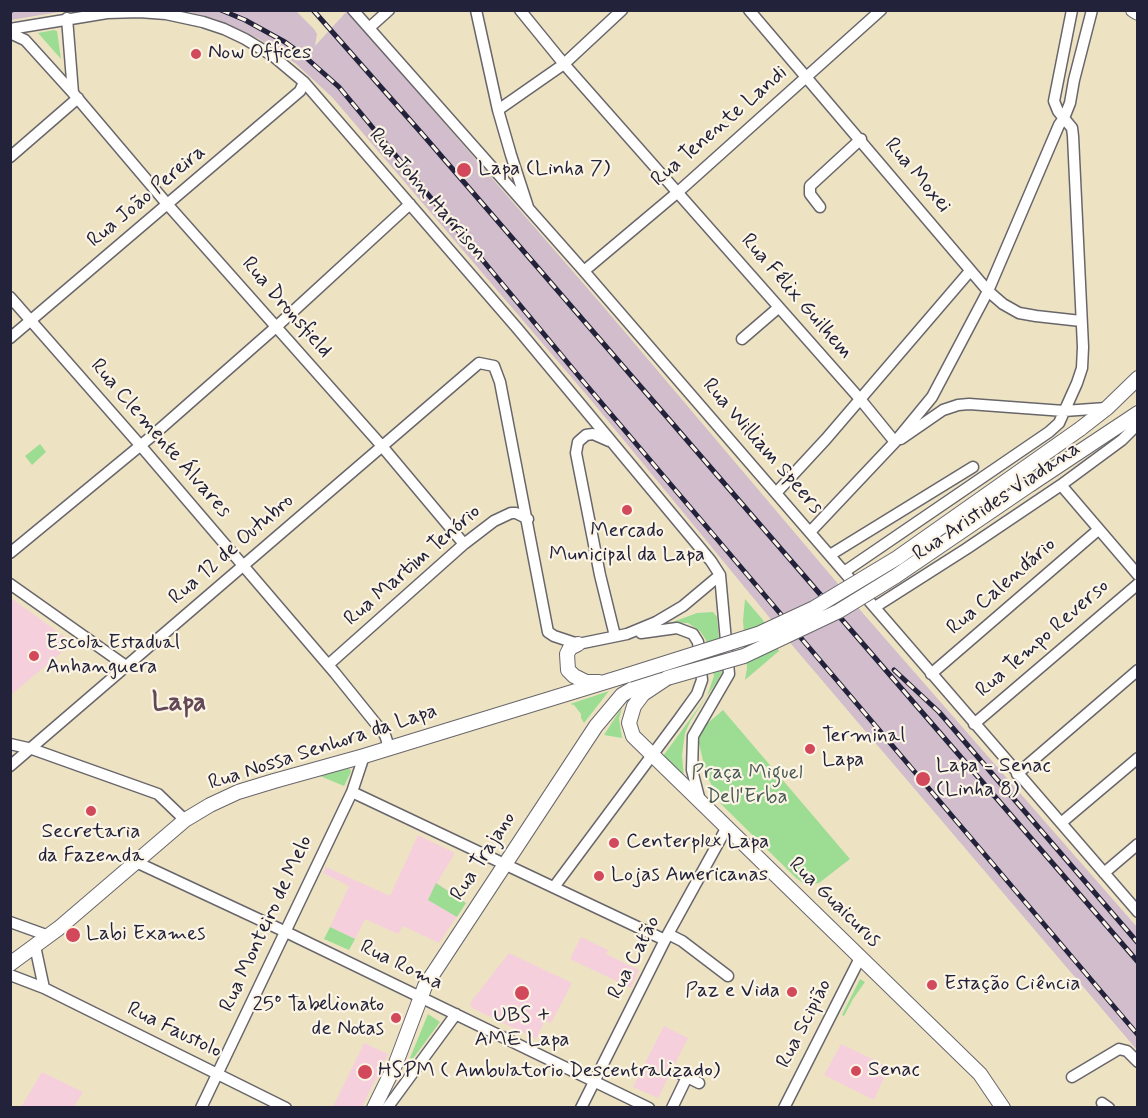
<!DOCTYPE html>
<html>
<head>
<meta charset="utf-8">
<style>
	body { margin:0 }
	#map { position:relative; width:1148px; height:1118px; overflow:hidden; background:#ede3c3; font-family:Mynerve,sans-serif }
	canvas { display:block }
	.frame { position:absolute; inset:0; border:12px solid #22223b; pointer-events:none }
</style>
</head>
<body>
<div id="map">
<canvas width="1148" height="1118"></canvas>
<div class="frame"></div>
</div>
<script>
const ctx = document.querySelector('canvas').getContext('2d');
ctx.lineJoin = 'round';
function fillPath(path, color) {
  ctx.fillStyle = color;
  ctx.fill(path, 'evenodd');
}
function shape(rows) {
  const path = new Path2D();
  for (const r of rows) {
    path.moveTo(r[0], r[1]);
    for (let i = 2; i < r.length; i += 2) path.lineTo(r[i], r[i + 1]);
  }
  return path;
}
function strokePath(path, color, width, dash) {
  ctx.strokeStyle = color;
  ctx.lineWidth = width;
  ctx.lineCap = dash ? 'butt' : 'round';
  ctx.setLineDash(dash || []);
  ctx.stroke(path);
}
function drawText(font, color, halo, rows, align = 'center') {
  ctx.font = font + ' Mynerve,sans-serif';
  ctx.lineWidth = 4.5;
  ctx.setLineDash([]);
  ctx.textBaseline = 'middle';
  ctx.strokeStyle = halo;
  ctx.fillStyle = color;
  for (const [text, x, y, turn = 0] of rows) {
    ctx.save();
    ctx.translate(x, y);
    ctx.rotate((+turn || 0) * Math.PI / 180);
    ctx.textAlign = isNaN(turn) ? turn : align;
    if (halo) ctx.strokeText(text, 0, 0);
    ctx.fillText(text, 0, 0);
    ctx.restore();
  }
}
const built = shape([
	[11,598,73,643,11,695,10,695],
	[418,835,455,853,437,883,466,903,439,943,403,926,398,934,365,919,355,939,330,927,349,886,323,873,326,867,390,896],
	[581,937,608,950,606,954,639,970,631,988,570,959],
	[509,953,572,983,551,1023,545,1021,536,1039,472,1008,470,1003],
	[664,1026,688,1038,658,1098,633,1087],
	[364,1043,388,1054,362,1107,333,1107],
	[841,1044,889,1067,874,1100,824,1075],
	[42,1072,83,1092,74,1107,21,1107]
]);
const industrial = shape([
	[11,10,65,10,65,11,11,20],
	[186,11,296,11,314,29,317,34,315,46,347,11,602,305,861,611,1137,927,1137,1050,792,645,590,399,332,97,295,63,259,39,216,19]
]);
const green = shape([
	[54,30,57,31,61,59,38,33],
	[40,444,46,452,32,465,25,456],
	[745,599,763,620,779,651,745,680,747,668,743,621],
	[713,612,717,617,722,672,718,680,691,720,685,733,682,755,684,778,663,756,707,696,714,676,706,640,700,631,688,623,670,623,697,613],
	[609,691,584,723,581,718,581,714,574,705,570,704],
	[622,707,619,719,622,738,604,735],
	[723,710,850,859,819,883,806,885,796,878,721,804,706,774,699,743,701,729],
	[346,769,350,769,351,772,344,786,320,776],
	[436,883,466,903,457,917,428,900],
	[330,927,355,939,349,950,324,939],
	[860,979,865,982,853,999,844,1016,842,1015],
	[428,1014,440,1022,412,1060,410,1058]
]);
const minor = shape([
	[353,10,583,270,1138,912],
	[476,10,498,110,511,155,528,207],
	[520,10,564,64,860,399,895,442],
	[749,10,988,291,1003,304,1019,313,1036,316,1081,321],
	[67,18,73,93],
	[369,28,389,10],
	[10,29,107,13,139,12,166,14,203,22,224,29,245,39,273,56,304,82,517,328,711,561,720,575,729,674,693,736,692,770,700,801],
	[10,33,25,40,73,93,168,205,381,445,464,544],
	[498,110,564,64,622,10],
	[10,157,78,98],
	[820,207,810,194,810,186,861,139],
	[584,271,678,192,881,10],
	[10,297,140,445,335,673,385,735,387,741,387,749],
	[10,338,300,91,304,82],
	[742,339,778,308],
	[901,439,943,410,958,405,969,404,1064,411,1106,408],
	[609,441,593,434,586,435,578,442,576,453,600,575,615,636],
	[1061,485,1138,575],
	[776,493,826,439,970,271],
	[810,532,895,442,932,397,988,291,1059,125,1064,118,1070,103,1074,80,1092,10],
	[10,553,152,436,276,327,410,204],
	[830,555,973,467],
	[844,572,1049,432,1059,423,1077,383,1082,368,1083,347,1073,136,1072,128,1058,111,1054,101,1072,10],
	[10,584,126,666],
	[875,607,966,549,1061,485,1122,440,1138,424],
	[328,665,464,544,494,521,511,513,516,513,528,519],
	[931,674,1098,530],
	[974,724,1138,584],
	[10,744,32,749,158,794,185,820],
	[10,766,479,363,494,366,500,382,548,632,554,636,578,644,627,634,656,622,683,606,720,575],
	[1017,774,1138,670],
	[352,792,665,940],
	[1061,823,1138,758],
	[136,862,286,932,649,1108],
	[1104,873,1138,844],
	[554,887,679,719,697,694,702,680,698,642,693,634,677,628,641,633],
	[10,922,49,936],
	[668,934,682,941,728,976],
	[35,946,44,988],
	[10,975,44,988,286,1108],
	[679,1073,699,1083],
	[1072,1077,1119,1049,1127,1051,1138,1062],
	[1102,1103,1109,1108],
	[201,1108,352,792,364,756],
	[387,1108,456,1014],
	[581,1108,668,934,727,827],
	[672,1108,687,1077],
	[784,1108,860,958]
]);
const major = shape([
	[1133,10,1138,13],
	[1080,429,1107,408,1138,378],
	[1031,484,1138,413],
	[578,644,570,648,567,654,568,670,574,676,586,682,599,682],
	[667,678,643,694,634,706,629,723,633,736,980,1074,1003,1108],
	[10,964,59,928,185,820,210,805,238,792,274,781,364,756,628,675],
	[374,1108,396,1063,425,986,596,726,622,695,639,685,657,679]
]);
const rail = shape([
	[221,10,245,20,285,42,303,55,339,87,582,380,1138,1035],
	[313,10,424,136,1138,962],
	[10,11,12,10],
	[894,670,939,712,1138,943]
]);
const majorBridge = shape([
	[628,675,758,634,814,608,897,558,1080,429],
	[667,678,744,656,839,611,896,576,1031,484]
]);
const markers = [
	[196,54,6,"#d1495b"],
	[464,170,8,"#d1495b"],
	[627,510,6,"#d1495b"],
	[34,656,6,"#d1495b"],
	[810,749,6,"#d1495b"],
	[923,779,8,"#d1495b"],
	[91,811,6,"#d1495b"],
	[614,843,6,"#d1495b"],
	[599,876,6,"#d1495b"],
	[73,935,8,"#d1495b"],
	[932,985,6,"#d1495b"],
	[792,992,6,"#d1495b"],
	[522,993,8,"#d1495b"],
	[396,1018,6,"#d1495b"],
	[856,1071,6,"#d1495b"],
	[365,1072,8,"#d1495b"]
];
const poiNames = [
	["Now Offices",208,54],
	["Lapa (Linha 7)",478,170],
	["Mercado",627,532,"center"],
	["Municipal da Lapa",627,556,"center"],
	["Escola Estadual",46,644],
	["Anhanguera",46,668],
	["Terminal",822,737],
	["Lapa",822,761],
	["Lapa - Senac",936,767],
	["(Linha 8)",936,791],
	["Secretaria",91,833,"center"],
	["da Fazenda",91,857,"center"],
	["Centerplex Lapa",626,843],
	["Lojas Americanas",611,876],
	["Labi Exames",86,935],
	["Estação Ciência",944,985],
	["Paz e Vida",780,992,"right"],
	["25º Tabelionato",384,1006,"right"],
	["de Notas",384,1030,"right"],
	["UBS +",522,1017,"center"],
	["AME Lapa",522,1041,"center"],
	["Senac",868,1071],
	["HSPM ( Ambulatorio Descentralizado)",378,1072]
];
const streetNames = [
	["Rua Tenente Landi",720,127,-41],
	["Rua Moxei",917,176,50],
	["Rua John Harrison",427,195,49],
	["Rua João Pereira",147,197,-40],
	["Rua Félix Guilhem",796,297,49],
	["Rua Dronsfield",286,308,49],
	["Rua Clemente Álvares",160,439,49],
	["Rua William Speers",762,447,49],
	["Rua Aristides Viadana",997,502,-34],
	["Rua 12 de Outubro",232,550,-41],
	["Rua Martim Tenório",413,566,-41],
	["Rua Calendário",1002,587,-41],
	["Rua Tempo Reverso",1043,639,-41],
	["Rua Nossa Senhora da Lapa",323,748,-18],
	["Rua Trajano",484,857,-57],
	["Rua Guaicurus",834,903,44],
	["Rua Monteiro de Melo",267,924,-65],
	["Rua Catão",635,958,-63],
	["Rua Roma",401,966,26],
	["Rua Scipião",805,1024,-63],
	["Rua Faustolo",174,1031,26]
];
const parkNames = [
	["Praça Miguel",747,774],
	["Dell'Erba",747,798]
];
const districtNames = [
	["Lapa",179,704]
];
fillPath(built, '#f5cfdb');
fillPath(industrial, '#d1bdcc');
fillPath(green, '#9cdd93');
strokePath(minor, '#69666b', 13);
strokePath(major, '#69666b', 16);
strokePath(minor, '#fff', 10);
strokePath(major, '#fff', 14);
strokePath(rail, '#22223b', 5);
strokePath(rail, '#fcf5e5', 3, [9]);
strokePath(majorBridge, '#69666b', 16, []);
strokePath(majorBridge, '#fff', 14);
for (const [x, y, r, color] of markers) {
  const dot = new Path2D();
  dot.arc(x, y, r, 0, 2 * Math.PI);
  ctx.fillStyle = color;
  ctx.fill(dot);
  strokePath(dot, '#fcf5e5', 2);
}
drawText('21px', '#22223b', '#fcf5e5', poiNames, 'left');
drawText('21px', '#22223b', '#fcf5e5', streetNames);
drawText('21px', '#475a55', '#fcf5e5', parkNames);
drawText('bold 27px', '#634858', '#fcf5e5', districtNames);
</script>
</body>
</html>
